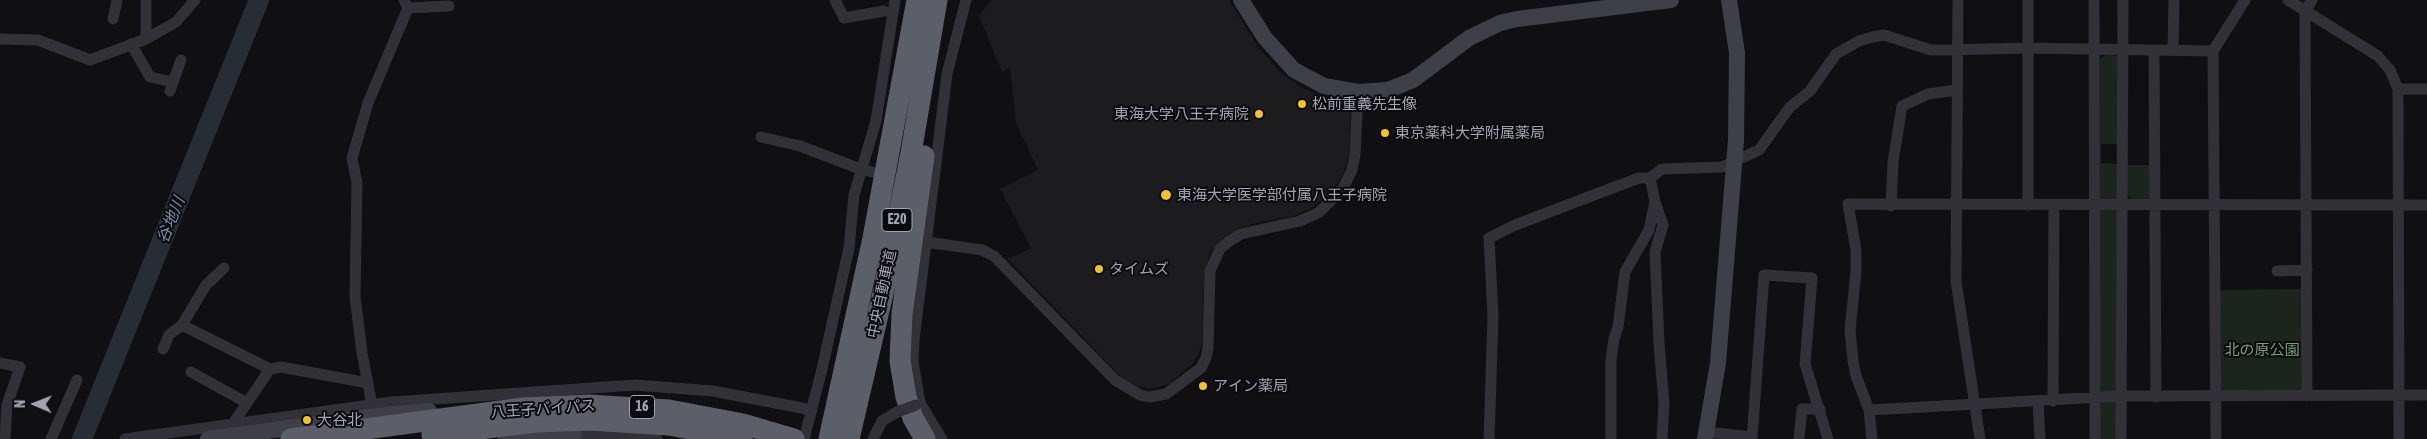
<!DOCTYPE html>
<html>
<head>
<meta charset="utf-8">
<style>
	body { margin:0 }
	#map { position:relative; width:2427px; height:439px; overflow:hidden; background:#101012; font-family:"Asap Condensed",sans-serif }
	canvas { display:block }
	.north { position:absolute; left:10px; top:379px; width:50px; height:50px; -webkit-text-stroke:4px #0b0b0d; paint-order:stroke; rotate:271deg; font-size:14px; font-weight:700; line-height:20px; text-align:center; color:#a1a5b3 }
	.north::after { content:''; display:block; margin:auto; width:18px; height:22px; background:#a1a5b3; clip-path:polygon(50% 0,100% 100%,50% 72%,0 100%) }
</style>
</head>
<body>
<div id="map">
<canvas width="2427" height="439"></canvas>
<div class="north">N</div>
</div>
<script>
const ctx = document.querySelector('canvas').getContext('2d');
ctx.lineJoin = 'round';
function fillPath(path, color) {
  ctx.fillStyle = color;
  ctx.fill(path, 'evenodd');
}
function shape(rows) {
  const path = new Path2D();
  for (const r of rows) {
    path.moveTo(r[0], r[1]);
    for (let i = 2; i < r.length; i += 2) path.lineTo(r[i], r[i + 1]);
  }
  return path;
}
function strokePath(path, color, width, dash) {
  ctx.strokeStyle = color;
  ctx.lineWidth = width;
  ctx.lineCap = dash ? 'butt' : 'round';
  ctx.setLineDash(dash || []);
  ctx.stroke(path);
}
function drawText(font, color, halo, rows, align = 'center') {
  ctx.font = font + ' "Asap Condensed","Noto Sans JP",sans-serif';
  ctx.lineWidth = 4;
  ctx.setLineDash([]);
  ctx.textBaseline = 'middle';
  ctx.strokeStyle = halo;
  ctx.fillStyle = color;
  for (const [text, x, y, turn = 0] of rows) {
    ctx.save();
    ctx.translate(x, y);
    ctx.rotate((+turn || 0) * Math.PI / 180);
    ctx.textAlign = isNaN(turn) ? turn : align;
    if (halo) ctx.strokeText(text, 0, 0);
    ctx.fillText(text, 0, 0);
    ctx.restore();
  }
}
const built = shape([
	[991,0,1229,0,1258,47,1281,73,1304,89,1326,97,1348,102,1351,105,1349,154,1342,177,1331,192,1311,208,1294,216,1259,222,1240,228,1225,236,1210,253,1204,275,1202,341,1199,353,1193,363,1170,383,1160,387,1146,388,1137,386,1122,378,1008,259,1031,248,1000,189,1038,170,1016,123,1010,68,1002,72,979,16]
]);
const green = shape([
	[2113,53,2119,59,2119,439,2099,439,2100,59,2105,55],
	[2101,144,2118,144,2118,164,2101,163],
	[2126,165,2151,165,2151,195,2147,199,2132,199,2125,192],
	[2307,289,2307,396,2216,397,2216,290]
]);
const river = shape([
	[82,439,259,0]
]);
const street = shape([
	[835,0,844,18,884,11],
	[1958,0,1956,281,1980,439],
	[2028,0,2028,205],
	[2094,0,2095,439],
	[2288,0,2378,56,2390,70,2398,89,2399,439],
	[408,8,449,6],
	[113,19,117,0],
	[0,39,38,40,90,60,146,39,176,22,195,0],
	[146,39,146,0],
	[131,44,150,77,173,82],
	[2154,50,2156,397],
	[2173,50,2174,0],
	[2398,89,2427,89],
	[170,91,181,60],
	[761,137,800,146,860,169,872,172],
	[1655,202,1663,225,1655,252,1659,343,1664,404,1662,439],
	[1891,206,1893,162,1902,106,1928,94,1957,90],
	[926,242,982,250,994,256,1115,380,1140,395,1149,397,1166,394,1201,368,1206,358,1208,348,1210,271,1220,249,1228,242,1241,234,1300,221,1318,213,1342,190,1352,170,1355,155,1358,92],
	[224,268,206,285,182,325,270,369],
	[2277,271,2307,270],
	[163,349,169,335,182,325],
	[0,363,20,367,7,405,5,439],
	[191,372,247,403],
	[2307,396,2305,11,2312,0],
	[2038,401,2040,439],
	[2053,401,2054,205],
	[372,405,362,353,355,296,357,183,352,158,368,103,408,8,404,0],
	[1869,410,2120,396,2427,395],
	[232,425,270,369,281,367,368,383],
	[1707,432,1752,437],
	[574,434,657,439],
	[51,439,77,380],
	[125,439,392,402,635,385,713,391,812,410],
	[804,439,822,369,849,248,854,195,876,121,895,0],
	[873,439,882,421,897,412],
	[942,439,920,403,913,362,914,340,947,74,966,0],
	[1489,439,1493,317,1489,238,1513,226,1591,196,1639,178,1650,178,1662,169,1722,167,1759,150,1790,107,1810,91,1836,54,1859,41,1872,37,1884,35,1931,50,1944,50,2027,48,2213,51],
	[1611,439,1611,360,1614,339,1618,327,1625,272,1649,230,1655,202,1650,178],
	[1752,439,1764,275,1812,278,1805,364,1828,439],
	[1799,439,1802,409,1820,409],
	[1872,439,1869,410,1856,376,1853,361,1850,330,1856,272,1856,250,1848,204,2427,205],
	[2121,439,2123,0],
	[2216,439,2213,51,2245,0]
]);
const secondary = shape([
	[1241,0,1265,38,1294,70,1324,86,1358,92,1388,90,1413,80,1469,38,1500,23,1517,19,1671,0],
	[208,439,393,414,429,411],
	[506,439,574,434],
	[1705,439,1718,363,1736,140,1737,53,1729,0]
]);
const highway = shape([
	[924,156,902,314,900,361,906,397,913,418,925,439],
	[432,435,536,422,590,420,669,425,742,439],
	[291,439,523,408,589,405,669,410,743,424,794,439],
	[829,439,873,238,917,0],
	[849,439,884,289,911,153,937,0]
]);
const streetBridge = shape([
	[897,412,916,405]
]);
const markers = [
	[1302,104,5,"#f5c225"],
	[1259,114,5,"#f5c225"],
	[1385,133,5,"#f5c225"],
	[1166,195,6,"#f5c225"],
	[1099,269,5,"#f5c225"],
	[1203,386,5,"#f5c225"],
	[307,420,5,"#f5c225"]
];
const shields = [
	[897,220,30],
	[642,407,25]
];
const shieldNames = [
	["E20",897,220],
	["16",642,407]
];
const poiNames = [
	["松前重義先生像",1312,104],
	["東海大学八王子病院",1249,114,"right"],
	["東京薬科大学附属薬局",1395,133],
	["東海大学医学部付属八王子病院",1177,195],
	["タイムズ",1109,269],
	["アイン薬局",1213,386],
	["大谷北",317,420]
];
const streetNames = [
	["中央自動車道",882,294,-78],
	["八王子バイパス",543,409,-4]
];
const parkNames = [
	["北の原公園",2262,350]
];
const waterNames = [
	["谷地川",171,220,-68]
];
fillPath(built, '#1c1c1f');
fillPath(green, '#1c241e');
strokePath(river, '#272d35', 20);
strokePath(street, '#313137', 11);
strokePath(secondary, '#3f4047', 16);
strokePath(highway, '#5d5f68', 21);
strokePath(streetBridge, '#313137', 11);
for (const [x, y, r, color] of markers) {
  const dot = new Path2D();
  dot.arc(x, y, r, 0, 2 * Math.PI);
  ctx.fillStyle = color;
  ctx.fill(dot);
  strokePath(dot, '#0b0b0d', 2);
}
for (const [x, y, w] of shields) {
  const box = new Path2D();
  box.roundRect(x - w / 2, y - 11.5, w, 23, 4);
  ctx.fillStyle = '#0b0b0d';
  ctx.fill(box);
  strokePath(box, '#a1a5b3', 1);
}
drawText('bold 14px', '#a1a5b3', null, shieldNames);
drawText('15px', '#a1a5b3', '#0b0b0d', poiNames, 'left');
drawText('15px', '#a1a5b3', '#0b0b0d', streetNames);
drawText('15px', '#779f7d', '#0b0b0d', parkNames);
drawText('italic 16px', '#7690af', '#0b0b0d', waterNames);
</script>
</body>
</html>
